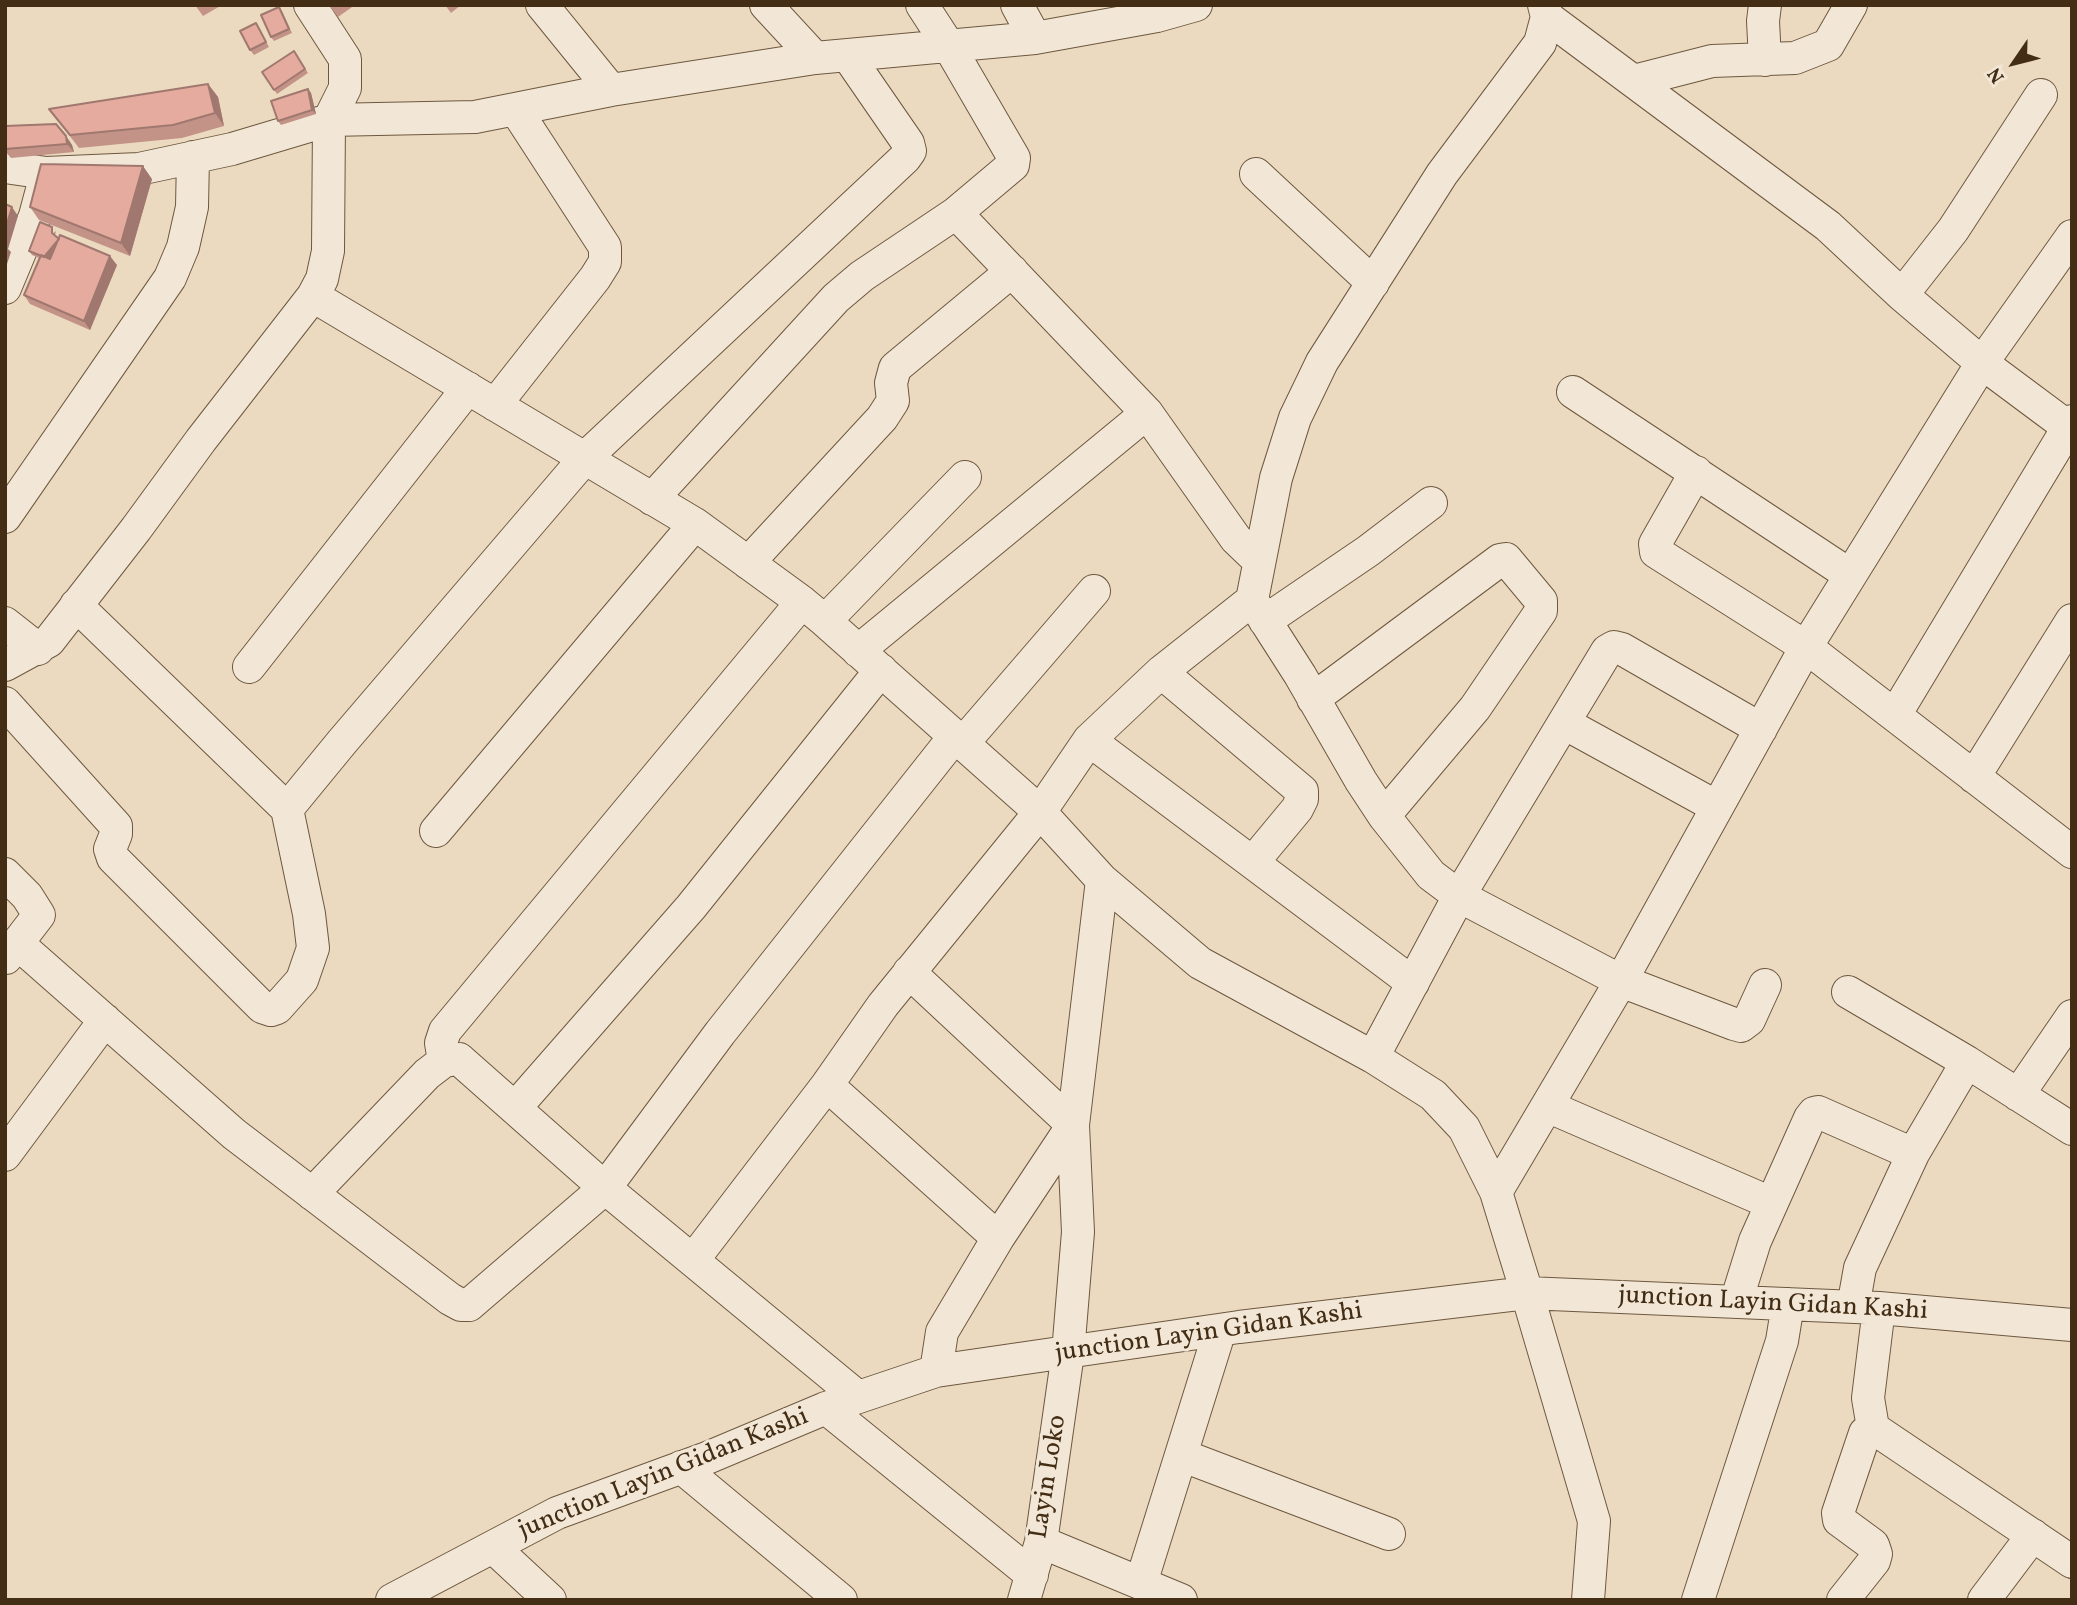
<!DOCTYPE html>
<html>
<head>
<meta charset="utf-8">
<style>
	body { margin:0 }
	#map { position:relative; width:2077px; height:1605px; overflow:hidden; background:#ebdac0; font-family:Vollkorn,serif }
	canvas { display:block }
	.frame { position:absolute; inset:0; border:7px solid #432d14; pointer-events:none }
	.north { position:absolute; left:1979px; top:28px; width:70px; height:70px; -webkit-text-stroke:5px #f2e7d6; paint-order:stroke; rotate:235deg; font-size:19px; font-weight:700; line-height:28px; text-align:center; color:#432d14 }
	.north::after { content:''; display:block; margin:auto; width:24px; height:32px; background:#432d14; clip-path:polygon(50% 0,100% 100%,50% 72%,0 100%) }
</style>
</head>
<body>
<div id="map">
<canvas width="2077" height="1605"></canvas>
<div class="frame"></div>
<div class="north">N</div>
</div>
<script>
const ctx = document.querySelector('canvas').getContext('2d');
ctx.lineJoin = 'round';
function shape(rows) {
  const path = new Path2D();
  for (const r of rows) {
    path.moveTo(r[0], r[1]);
    for (let i = 2; i < r.length; i += 2) path.lineTo(r[i], r[i + 1]);
  }
  return path;
}
function strokePath(path, color, width, dash) {
  ctx.strokeStyle = color;
  ctx.lineWidth = width;
  ctx.lineCap = dash ? 'butt' : 'round';
  ctx.setLineDash(dash || []);
  ctx.stroke(path);
}
function fillPath(path, color) {
  ctx.fillStyle = color;
  ctx.fill(path, 'evenodd');
}
function drawText(font, color, halo, rows, align = 'center') {
  ctx.font = font + ' Vollkorn,serif';
  ctx.lineWidth = 6;
  ctx.setLineDash([]);
  ctx.textBaseline = 'middle';
  ctx.strokeStyle = halo;
  ctx.fillStyle = color;
  for (const [text, x, y, turn = 0] of rows) {
    ctx.save();
    ctx.translate(x, y);
    ctx.rotate((+turn || 0) * Math.PI / 180);
    ctx.textAlign = isNaN(turn) ? turn : align;
    if (halo) ctx.strokeText(text, 0, 0);
    ctx.fillText(text, 0, 0);
    ctx.restore();
  }
}
const minor = shape([
	[542,5,611,90],
	[766,5,815,58],
	[1017,5,1035,38],
	[1547,17,1828,226,1902,295,1982,363,2072,430],
	[1765,60,1763,21,1765,5],
	[1634,81,1712,61,1795,58,1828,45,1851,5],
	[5,167,46,173,139,169,232,149,329,120,475,117,611,90,815,58,1035,38,1157,16,1196,5],
	[1256,174,1373,283],
	[956,213,1147,413,1236,539,1259,561],
	[5,288,35,216,46,175],
	[1902,295,1953,230,2041,95],
	[313,296,695,524,802,602,825,621,1040,812,1102,880,1200,963,1373,1057,1433,1095,1464,1128,1496,1192,1527,1293,1594,1521,1588,1600],
	[1573,392,1850,575],
	[495,405,595,278,605,262,605,247,516,110],
	[1696,472,1655,544,1656,552,1806,647,2072,852],
	[652,499,836,298,862,276,956,213,1013,165,1014,158,950,48,922,5],
	[5,517,170,278,183,247,192,207,193,157],
	[748,563,882,418,893,401,891,383,895,368,1012,271],
	[1252,600,1300,675,1361,781,1384,816,1431,875,1459,896,1621,981,1734,1024,1741,1026,1749,1020,1765,985],
	[825,621,965,477],
	[1265,621,1368,551,1431,503],
	[5,623,38,649],
	[858,651,1147,413],
	[5,665,49,641,136,529,201,440,313,296,322,279,328,251,329,120,345,88,345,59,310,5],
	[249,667,468,388],
	[1161,672,1302,791,1302,799,1297,809,1253,862],
	[1313,699,1500,560,1506,559,1541,601,1541,611,1475,708,1384,816],
	[5,703,116,826,116,834,110,849,113,858,262,1007,271,1010,277,1008,302,980,313,948,309,914,287,809,76,605],
	[1895,715,2072,421],
	[1564,723,1717,807],
	[1089,740,1413,983],
	[963,743,1094,591],
	[1974,777,2072,620],
	[287,809,342,742,585,458,905,158,910,151,908,143,848,56],
	[436,831,695,524],
	[5,874,27,896,39,915,6,958],
	[17,943,234,1134,450,1299,461,1305,469,1305,605,1188,720,1033,955,736],
	[909,972,1073,1125,998,1238,942,1332,936,1371],
	[1848,992,1967,1062,2072,1129],
	[1373,1057,1459,896,1607,651,1614,647,1622,649,1761,729],
	[444,1061,441,1043,445,1031,802,602],
	[827,1085,998,1238],
	[2018,1095,2072,1016],
	[1547,1106,1771,1203],
	[515,1108,691,907,881,670],
	[5,1155,105,1020],
	[1496,1192,1621,981,1806,647,1982,363,2072,236],
	[312,1194,427,1074,444,1061,459,1059,605,1188,858,1397],
	[693,1260,827,1085,883,1005,1040,812,1089,740,1161,672,1252,600,1276,478,1295,418,1322,362,1442,174,1540,43,1547,17,1544,5],
	[1736,1302,1755,1241,1810,1118,1814,1113,1818,1112,1913,1154],
	[1853,1307,1860,1268,1913,1154,1967,1062],
	[1879,1308,1868,1398,1873,1428,2072,1562],
	[826,1408,1032,1575],
	[1181,1455,1389,1534],
	[681,1467,841,1600],
	[1041,1542,1181,1600],
	[493,1547,550,1600],
	[1141,1583,1220,1330],
	[392,1600,557,1513,707,1458,826,1408,936,1371,1239,1327,1527,1293,1879,1308,2072,1325],
	[1024,1600,1041,1542,1068,1353,1078,1232,1073,1125,1102,880],
	[1698,1600,1782,1341,1788,1304],
	[1843,1600,1874,1561,1876,1554,1873,1545,1839,1520,1838,1513,1865,1433,1873,1428],
	[1984,1600,2033,1535]
]);
const wall = shape([
	[195,5,222,5,203,16],
	[329,5,355,5,338,17],
	[445,5,461,5,451,13],
	[282,11,292,33,274,41,271,37],
	[256,23,269,47,254,55,250,50],
	[294,51,308,73,277,94,262,72],
	[208,84,218,97,224,126,182,138,79,148,49,109],
	[308,89,311,93,316,114,281,125,278,121],
	[5,126,66,136,72,145,74,152,11,158,5,151],
	[152,179,130,256,39,220,30,207],
	[56,231,55,236,59,239,117,265,90,330,30,304,24,295,39,258,32,255,29,251]
]);
const shadedWall = shape([
	[208,84,218,97,224,126,215,113],
	[308,89,311,93,316,114,312,110],
	[66,136,72,145,74,152,67,144],
	[143,166,152,179,130,256,121,243],
	[12,207,18,216,8,249,11,252,5,270,5,230],
	[59,240,62,244,47,261,44,257],
	[110,256,117,265,90,330,84,321]
]);
const building = shape([
	[279,7,289,29,271,37,261,15,279,7],
	[256,23,266,42,250,50,240,31,256,23],
	[294,51,305,69,274,90,262,72,294,51],
	[208,84,215,113,173,125,70,135,49,109,208,84],
	[308,89,312,110,278,121,271,101,308,89],
	[56,124,66,136,67,144,5,149,5,126,56,124],
	[41,164,143,166,121,243,30,207,41,164],
	[5,204,12,207,5,230,5,204],
	[40,222,52,227,52,233,59,239,44,257,29,251,40,222],
	[60,235,110,256,84,321,24,295,41,255,50,259,60,235]
]);
const streetNames = [
	["junction Layin Gidan Kashi",1773,1305,3],
	["junction Layin Gidan Kashi",1209,1334,-8],
	["junction Layin Gidan Kashi",664,1475,-22],
	["Layin Loko",1050,1477,-81]
];
strokePath(minor, '#6d583f', 34);
strokePath(minor, '#f2e7d6', 32);
fillPath(wall, '#c49388');
fillPath(shadedWall, '#a0786f');
fillPath(building, '#e4ab9e');
strokePath(building, '#a0786f', 2);
drawText('26px', '#432d14', '#f2e7d6', streetNames);
</script>
</body>
</html>
